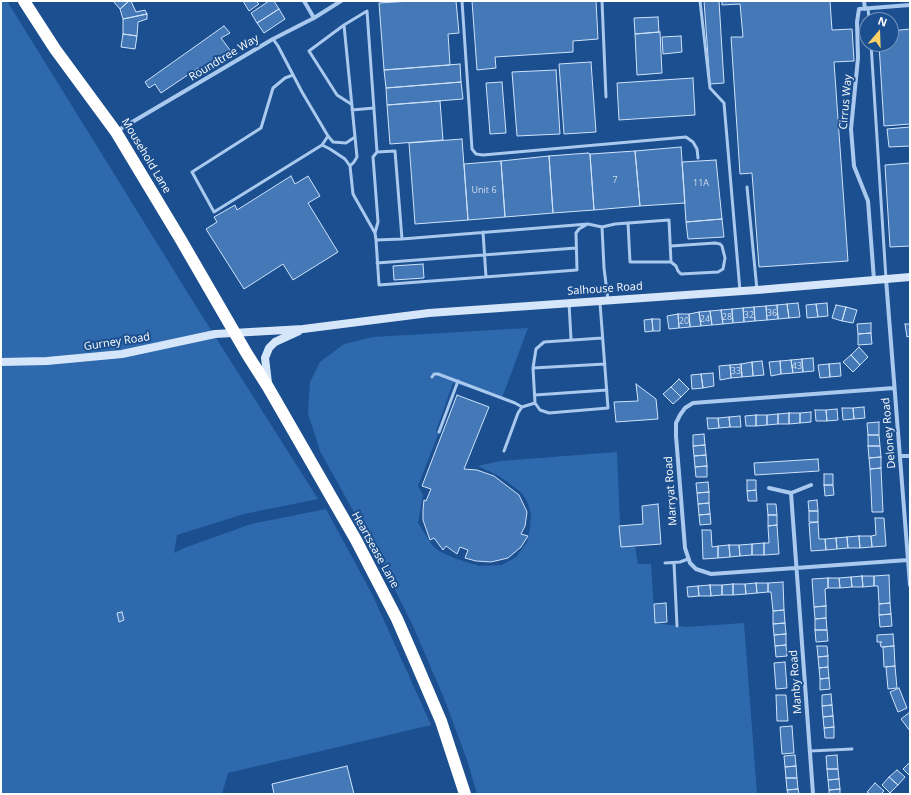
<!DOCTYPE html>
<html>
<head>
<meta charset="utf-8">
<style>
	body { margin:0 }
	#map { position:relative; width:911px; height:795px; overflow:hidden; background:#1b4f8f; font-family:"Open Sans",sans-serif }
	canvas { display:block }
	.frame { position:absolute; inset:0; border:2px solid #fff; pointer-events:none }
	.north { position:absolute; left:859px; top:12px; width:40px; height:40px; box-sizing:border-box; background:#1b4f8f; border:1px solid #7695bc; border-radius:50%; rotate:19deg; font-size:11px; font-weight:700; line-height:16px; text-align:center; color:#fff }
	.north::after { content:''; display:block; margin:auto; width:14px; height:18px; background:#ffd166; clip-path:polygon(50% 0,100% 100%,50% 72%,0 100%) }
</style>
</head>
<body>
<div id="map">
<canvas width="911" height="795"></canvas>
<div class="frame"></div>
<div class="north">N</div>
</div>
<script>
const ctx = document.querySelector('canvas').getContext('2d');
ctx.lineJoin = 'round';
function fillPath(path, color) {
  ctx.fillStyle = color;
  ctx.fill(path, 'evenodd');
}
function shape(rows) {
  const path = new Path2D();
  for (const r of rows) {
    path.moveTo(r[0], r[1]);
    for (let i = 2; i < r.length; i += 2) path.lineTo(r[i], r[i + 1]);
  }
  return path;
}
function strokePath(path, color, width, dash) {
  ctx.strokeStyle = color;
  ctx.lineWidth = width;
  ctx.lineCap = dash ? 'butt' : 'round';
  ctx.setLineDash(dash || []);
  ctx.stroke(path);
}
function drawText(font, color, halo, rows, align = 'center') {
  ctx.font = font + ' "Open Sans",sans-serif';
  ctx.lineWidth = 4;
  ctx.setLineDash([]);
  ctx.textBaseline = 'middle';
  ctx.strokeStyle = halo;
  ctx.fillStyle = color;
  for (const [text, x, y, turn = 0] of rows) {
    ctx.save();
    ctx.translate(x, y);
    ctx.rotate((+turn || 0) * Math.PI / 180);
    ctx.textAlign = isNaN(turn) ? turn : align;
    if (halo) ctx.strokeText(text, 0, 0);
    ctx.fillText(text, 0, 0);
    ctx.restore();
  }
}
const green = shape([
	[1,1,7,1,199,311,318,499,244,514,177,535,174,553,184,548,251,524,326,509,373,596,431,725,228,773,222,794,1,794],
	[528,328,502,398,453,383,436,431,439,432,418,486,423,495,418,523,432,545,439,551,454,558,479,566,502,565,516,557,527,542,530,528,531,514,527,501,521,492,499,476,478,466,500,461,617,452,621,547,635,546,638,564,651,564,655,623,686,627,744,623,757,794,477,794,467,760,444,698,413,626,376,552,320,451,308,413,310,382,320,362,344,344,373,337]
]);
const building = shape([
	[113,1,129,1,120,9,113,1],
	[129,1,131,1,136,12,145,10,147,14,123,19,120,9,129,1],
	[243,1,256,1,259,4,249,11,243,1],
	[269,1,274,1,279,9,257,23,251,13,269,1],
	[411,1,456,1,459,33,448,34,450,65,384,70,379,3,411,1],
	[472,1,596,1,598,39,573,41,573,52,495,57,496,68,477,70,472,1],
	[704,1,719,1,724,83,710,84,704,1],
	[722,1,830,1,832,30,852,29,854,61,834,62,848,261,759,267,752,173,740,174,731,37,743,37,740,4,722,5,722,1],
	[279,9,285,19,264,33,257,23,279,9],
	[147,14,147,19,138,22,137,36,123,34,123,19,147,14],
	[658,17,659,32,635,34,634,18,658,17],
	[224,26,230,33,221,38,230,50,201,72,198,68,161,93,155,84,149,88,145,82,224,26],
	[910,29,910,124,884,126,879,44,891,44,891,31,910,29],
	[660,32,662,73,637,75,635,34,660,32],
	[123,34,137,36,135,49,121,47,123,34],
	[681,36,682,52,663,54,662,37,681,36],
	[591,62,596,132,564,134,559,64,591,62],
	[460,64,461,82,386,88,384,70,460,64],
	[556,70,560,134,517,136,512,72,556,70],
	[693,78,695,115,619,120,617,83,693,78],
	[461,82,463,99,387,105,386,88,461,82],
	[502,82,506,133,490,134,486,83,502,82],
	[440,101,443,140,390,144,387,105,440,101],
	[910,127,910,146,889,147,887,129,910,127],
	[462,139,468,220,415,224,409,143,462,139],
	[681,147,685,203,640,206,635,151,681,147],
	[635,151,640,206,594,210,590,154,635,151],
	[588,153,590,154,594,210,553,213,549,156,588,153],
	[549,156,553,213,505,217,501,161,549,156],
	[716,160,722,219,686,222,682,162,716,160],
	[501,161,505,217,468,220,464,164,501,161],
	[910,163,910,246,890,247,885,165,910,163],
	[291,176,295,184,308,176,320,196,308,203,338,252,293,280,283,264,244,289,206,229,217,222,214,217,235,205,237,210,291,176],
	[722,219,724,237,688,239,686,222,722,219],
	[423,264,424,278,394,280,393,266,423,264],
	[798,303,800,317,789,318,787,304,798,303],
	[827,303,828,316,818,317,816,304,827,303],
	[787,304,789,318,778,319,777,305,787,304],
	[816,304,818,317,807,318,806,305,816,304],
	[777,305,778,319,767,320,766,306,777,305],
	[836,305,846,307,842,321,832,318,836,305],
	[766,306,767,320,755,321,754,307,766,306],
	[754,307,755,321,744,322,743,308,754,307],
	[846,307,857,310,853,323,842,321,846,307],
	[743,308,744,322,733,323,732,309,743,308],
	[732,309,733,323,723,324,721,310,732,309],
	[721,310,723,324,712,325,710,311,721,310],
	[710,311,712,325,701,326,699,312,710,311],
	[699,312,701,326,690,327,689,314,699,312],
	[678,314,689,314,690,327,679,328,678,314],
	[678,314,679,328,669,329,667,316,678,314],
	[652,319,653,331,645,332,644,320,652,319],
	[652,319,660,319,660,331,653,331,652,319],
	[871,323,871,333,858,334,857,324,871,323],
	[905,324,910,324,910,336,907,337,905,324],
	[871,333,872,344,858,345,858,334,871,333],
	[859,347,868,357,860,365,851,355,859,347],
	[851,355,860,365,853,372,843,362,851,355],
	[813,358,814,371,803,372,802,359,813,358],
	[802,359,803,372,793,373,791,360,802,359],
	[791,360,793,373,781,374,780,361,791,360],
	[762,361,764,375,753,376,752,362,762,361],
	[780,361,781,374,771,376,769,362,780,361],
	[752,362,753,376,742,377,741,364,752,362],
	[840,363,841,376,830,377,829,364,840,363],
	[741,364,742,377,731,378,730,365,741,364],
	[829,364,830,377,820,378,818,365,829,364],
	[730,365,731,378,720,380,719,366,730,365],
	[713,373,714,386,703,388,701,374,713,373],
	[701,374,703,388,692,389,691,375,701,374],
	[679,379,689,389,681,397,671,387,679,379],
	[636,384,656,399,658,419,616,422,614,402,638,401,636,384],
	[671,387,681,397,673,404,663,394,671,387],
	[457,395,489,407,464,469,477,470,494,476,519,495,527,512,525,526,521,534,528,536,521,547,508,558,491,562,476,561,465,558,468,550,460,547,457,554,446,546,443,550,434,538,430,540,423,520,423,510,424,500,426,501,431,489,422,486,457,395],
	[864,407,865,418,854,419,853,408,864,407],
	[842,408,853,408,854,419,843,420,842,408],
	[837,409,838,420,827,421,826,410,837,409],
	[815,410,826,410,827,421,816,421,815,410],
	[811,412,811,422,800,423,800,413,811,412],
	[789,413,789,424,778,424,778,414,789,413],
	[789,413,800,413,800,423,789,424,789,413],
	[778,414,778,424,767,425,767,415,778,414],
	[756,415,756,426,746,426,745,416,756,415],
	[756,415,767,415,767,425,756,426,756,415],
	[740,416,741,427,730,427,729,417,740,416],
	[729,417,730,427,719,428,718,418,729,417],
	[707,418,718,418,719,428,708,429,707,418],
	[879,422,879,435,868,435,867,423,879,422],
	[704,434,705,445,693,446,693,435,704,434],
	[868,435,879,435,880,446,868,446,868,435],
	[705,445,706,455,694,456,693,446,705,445],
	[868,446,880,446,881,457,869,458,868,446],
	[706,455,707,466,695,467,694,456,706,455],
	[881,457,881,468,870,469,869,458,881,457],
	[818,459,819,471,755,475,754,463,818,459],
	[707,466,707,477,696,477,695,467,707,466],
	[881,468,883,512,872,512,870,469,881,468],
	[824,474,833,474,833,485,824,485,824,474],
	[747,480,756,480,756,490,747,491,747,480],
	[708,482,709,492,697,493,696,483,708,482],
	[824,485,833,485,834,495,825,496,824,485],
	[756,490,757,501,748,501,747,491,756,490],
	[709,492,709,503,698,504,697,493,709,492],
	[817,500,818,511,809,511,808,501,817,500],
	[709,503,710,514,699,515,698,504,709,503],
	[658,504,661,544,621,547,619,526,643,524,642,506,658,504],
	[767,504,776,504,777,515,768,515,767,504],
	[809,511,818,511,818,522,809,522,809,511],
	[710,514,711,524,700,525,699,515,710,514],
	[768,515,777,515,777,525,768,526,768,515],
	[875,518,884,518,886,546,872,547,871,536,876,535,875,518],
	[818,522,819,539,825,539,826,550,811,551,809,523,818,522],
	[777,525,779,554,764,555,764,543,769,543,768,526,777,525],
	[702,530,711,530,712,547,718,546,718,558,703,559,702,530],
	[859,536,860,548,848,548,847,537,859,536],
	[859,536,871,536,872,547,860,548,859,536],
	[847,537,848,548,837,549,836,538,847,537],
	[836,538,837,549,826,550,825,539,836,538],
	[764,543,764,555,752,555,752,544,764,543],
	[752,544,752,555,740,556,739,545,752,544],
	[729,545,730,557,718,558,718,546,729,545],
	[729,545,739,545,740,556,730,557,729,545],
	[889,575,890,603,879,604,878,586,874,586,874,576,889,575],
	[862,576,874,576,874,586,863,587,862,576],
	[862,576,863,587,852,587,851,577,862,576],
	[851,577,852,587,840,588,839,578,851,577],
	[828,578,828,588,825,589,826,606,814,607,812,579,828,578],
	[828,578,839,578,840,588,828,588,828,578],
	[783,582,784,610,773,611,771,592,768,592,768,583,783,582],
	[756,583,768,583,768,592,757,593,756,583],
	[756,583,757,593,746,594,745,584,756,583],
	[733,584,745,584,746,594,733,595,733,584],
	[733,584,733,595,722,595,722,585,733,584],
	[710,585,711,596,699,596,698,586,710,585],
	[710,585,722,585,722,595,711,596,710,585],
	[698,586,699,596,688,597,687,587,698,586],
	[666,603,667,622,655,623,654,604,666,603],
	[890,603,891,614,879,615,879,604,890,603],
	[826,606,826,618,815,619,814,607,826,606],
	[784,610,785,623,773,624,773,611,784,610],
	[122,612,124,620,119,622,117,613,122,612],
	[891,614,892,626,880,627,879,615,891,614],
	[826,618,827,630,815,630,815,619,826,618],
	[785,623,786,634,774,635,773,624,785,623],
	[815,630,827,630,828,641,816,642,815,630],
	[786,634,786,645,775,646,774,635,786,634],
	[893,634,894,646,881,647,880,643,882,642,877,642,877,635,893,634],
	[786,645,787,656,776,657,775,646,786,645],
	[817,646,827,646,828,656,818,657,817,646],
	[894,646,895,666,884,667,883,647,894,646],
	[828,656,828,667,819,668,818,657,828,656],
	[785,662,787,688,776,689,774,663,785,662],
	[895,666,897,688,888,689,886,667,895,666],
	[828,667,829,678,820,679,819,668,828,667],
	[829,678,830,689,820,690,820,679,829,678],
	[899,688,907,708,898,712,890,692,899,688],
	[831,694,832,705,822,706,822,695,831,694],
	[776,695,786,695,788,721,777,721,776,695],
	[832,705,833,716,823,717,822,706,832,705],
	[910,712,910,731,901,719,910,712],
	[833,716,834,727,824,728,823,717,833,716],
	[792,726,794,753,782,754,780,727,792,726],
	[834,727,834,738,825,738,824,728,834,727],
	[795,755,796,766,785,767,784,756,795,755],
	[837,755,838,769,827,769,826,756,837,755],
	[910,762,910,776,903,769,910,762],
	[347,766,354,794,274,794,272,784,347,766],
	[796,766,797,778,786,778,785,767,796,766],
	[827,769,838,769,839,779,828,780,827,769],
	[897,770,905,777,898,785,889,777,897,770],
	[889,777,898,785,890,793,882,785,889,777],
	[786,778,797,778,798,789,787,790,786,778],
	[839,779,840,789,829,790,828,780,839,779],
	[875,783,884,791,881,794,870,794,867,792,875,783],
	[798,789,799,794,788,794,787,790,798,789],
	[840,789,840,794,829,794,829,790,840,789]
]);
const lane = shape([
	[462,1,472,149,476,154,483,155,686,137,693,142,697,149,698,158],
	[602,1,606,97],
	[700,1,710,88,724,103,740,291],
	[868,8,869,20],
	[344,25,309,51,337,95,351,104],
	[273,39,278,46,302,92,328,136,333,142,346,143,355,137,344,25,367,11,377,152,395,151,402,239,588,224,602,227,615,224,669,220,671,262,630,262,628,223],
	[871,44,886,279],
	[293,75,285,78,273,88,261,128,192,172,214,212,322,145,328,136],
	[352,110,374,108],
	[355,137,357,157,354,162,350,166,353,194,375,233,376,240],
	[322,145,330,149,345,159,350,166],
	[747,187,757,290],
	[602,227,604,268,608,300],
	[483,232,486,277],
	[375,233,378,222,373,157,377,152],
	[402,239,376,240,379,285,577,270,576,233,579,229,586,225],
	[671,246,715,243,720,244,722,246,725,258,723,269,718,272,681,274,678,271,676,266,671,262],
	[377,263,576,248],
	[569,303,571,339],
	[600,303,608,408,549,413,540,410,535,403,533,368,536,349,544,342,602,338],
	[533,368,605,364],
	[432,377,434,374,438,374,515,403,522,407],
	[535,395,607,390],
	[439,432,458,381],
	[504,451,518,413,522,407,535,403],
	[665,563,680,562,688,559],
	[674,563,677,626],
	[810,751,852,749]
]);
const street = shape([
	[304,1,314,18],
	[864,1,865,9],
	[117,131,273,39,314,18,341,1],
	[886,279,910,585],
	[874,280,868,201,854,166,851,129,858,58,857,22,859,9,910,5],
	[894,388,706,402,693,403,685,408,680,415,676,423,676,436,685,548,690,563,696,569,711,574,908,560],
	[900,456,910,456],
	[811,485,791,493,813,794],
	[769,488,791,493]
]);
const secondary = shape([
	[1,362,47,361,122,354,215,334,303,329,429,313,757,290,910,277],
	[268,383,265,358,269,348,275,342,299,331]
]);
const highway = shape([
	[24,1,55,49,116,132,181,240,247,354,268,387,356,540,397,619,417,665,441,721,465,794]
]);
const numberNames = [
	["7",615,180],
	["11A",701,183],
	["Unit 6",484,190],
	["36",772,313],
	["32",749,315],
	["28",727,317],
	["24",705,319],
	["20",684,321],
	["43",797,366],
	["33",736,371]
];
const streetNames = [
	["Roundtree Way",224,58,-31],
	["Cirrus Way",846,102,-85],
	["Mousehold Lane",146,156,59],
	["Salhouse Road",605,289,-4],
	["Gurney Road",117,342,-9],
	["Deloney Road",889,433,-95],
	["Marryat Road",671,491,-94],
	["Heartsease Lane",375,550,61],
	["Manby Road",796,682,-94]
];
fillPath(green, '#2e69ad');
fillPath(building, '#4478b7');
strokePath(building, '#cfe3fa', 1);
strokePath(lane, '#a9c9ee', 3);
strokePath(street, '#a9c9ee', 4);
strokePath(secondary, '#d6e6fa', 8);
strokePath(highway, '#fff', 12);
drawText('9px', '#d0dded', null, numberNames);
drawText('11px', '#fff', '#1b4f8f', streetNames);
</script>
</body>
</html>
